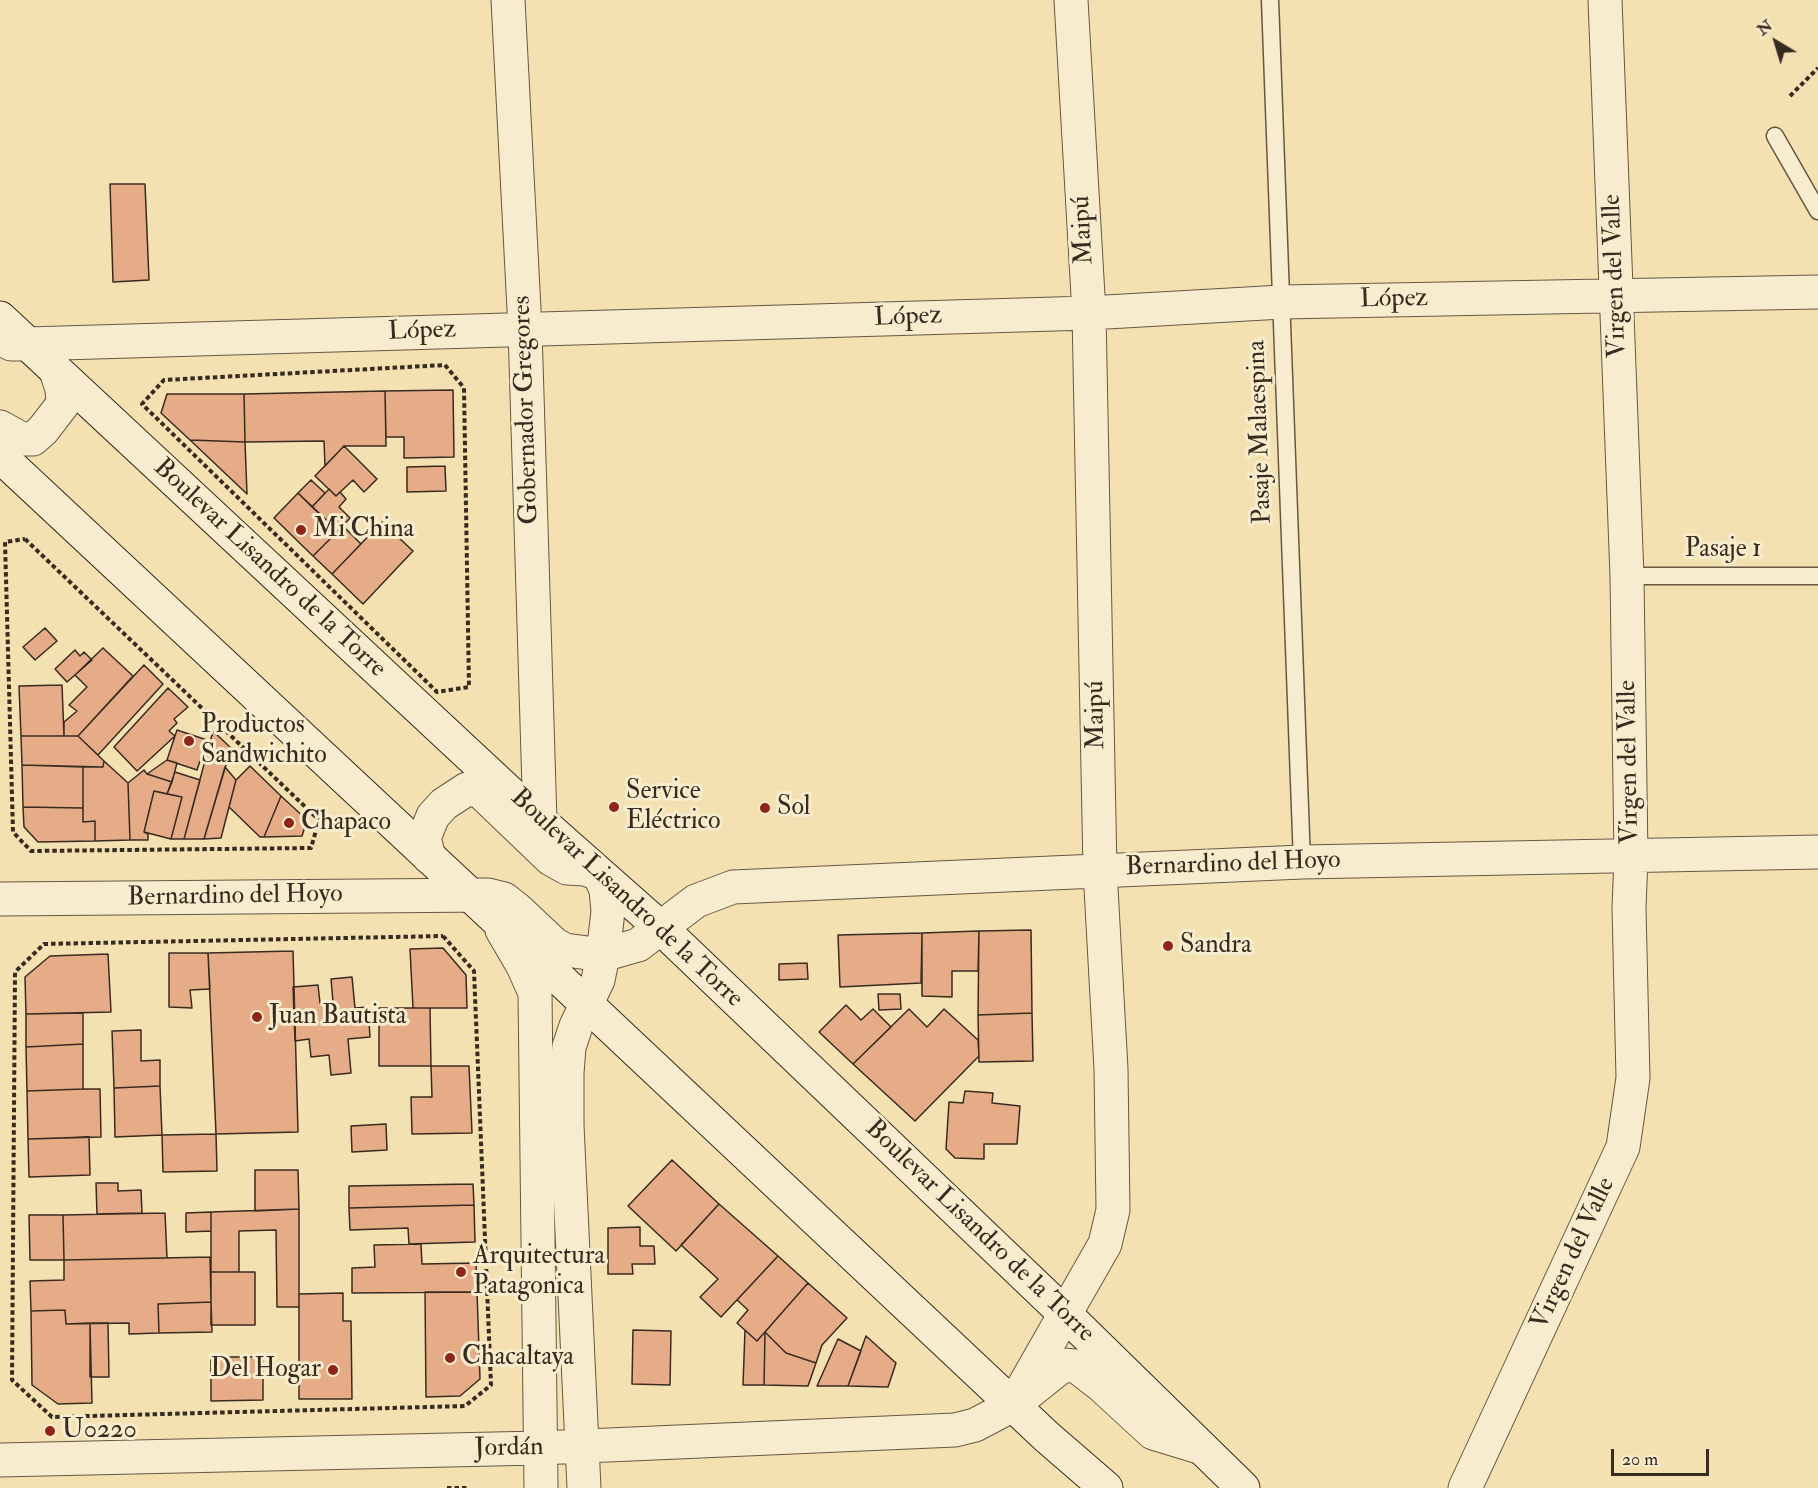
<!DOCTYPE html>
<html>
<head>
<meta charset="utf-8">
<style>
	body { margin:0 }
	#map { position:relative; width:1818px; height:1488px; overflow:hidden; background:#f3e1b2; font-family:"IM FELL Double Pica",serif }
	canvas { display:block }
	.north { position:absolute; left:1746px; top:12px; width:60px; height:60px; -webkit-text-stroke:4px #f7eccd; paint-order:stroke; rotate:322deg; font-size:16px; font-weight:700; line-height:24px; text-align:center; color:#382b20 }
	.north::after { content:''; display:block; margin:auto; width:21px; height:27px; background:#382b20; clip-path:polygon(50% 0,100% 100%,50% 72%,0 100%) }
	.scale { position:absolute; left:1611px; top:1449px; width:98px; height:27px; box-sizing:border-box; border:3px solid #382b20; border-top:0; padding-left:8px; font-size:18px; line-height:21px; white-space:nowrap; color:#382b20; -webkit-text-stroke:4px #f7eccd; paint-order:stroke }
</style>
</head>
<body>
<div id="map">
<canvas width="1818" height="1488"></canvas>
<div class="north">N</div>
<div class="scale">20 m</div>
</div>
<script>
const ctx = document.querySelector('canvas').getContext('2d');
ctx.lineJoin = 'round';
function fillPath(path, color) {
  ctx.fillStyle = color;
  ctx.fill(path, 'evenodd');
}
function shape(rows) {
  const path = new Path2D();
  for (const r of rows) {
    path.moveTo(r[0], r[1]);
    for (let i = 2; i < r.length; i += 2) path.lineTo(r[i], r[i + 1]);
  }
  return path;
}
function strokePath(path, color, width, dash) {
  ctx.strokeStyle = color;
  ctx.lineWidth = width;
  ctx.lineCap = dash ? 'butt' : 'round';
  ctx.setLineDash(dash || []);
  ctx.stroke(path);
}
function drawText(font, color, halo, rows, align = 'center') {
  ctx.font = font + ' "IM FELL Double Pica",serif';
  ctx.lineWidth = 6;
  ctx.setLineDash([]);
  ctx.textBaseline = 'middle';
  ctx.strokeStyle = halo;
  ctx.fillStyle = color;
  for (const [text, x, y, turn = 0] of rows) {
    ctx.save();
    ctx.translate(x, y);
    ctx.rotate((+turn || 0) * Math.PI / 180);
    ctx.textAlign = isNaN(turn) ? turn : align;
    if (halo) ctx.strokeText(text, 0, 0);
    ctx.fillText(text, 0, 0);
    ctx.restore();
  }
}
const building = shape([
	[110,184,145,184,149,280,113,282,110,184],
	[453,390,454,457,404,458,404,437,386,437,385,391,453,390],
	[385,391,386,446,344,446,325,466,324,441,245,442,244,394,385,391],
	[167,394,244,394,245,442,190,440,161,413,167,394],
	[190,440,245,442,247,494,190,440],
	[344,446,377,479,364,492,353,480,336,496,315,476,344,446],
	[445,466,446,491,407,492,407,467,445,466],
	[311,480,325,493,312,507,298,493,311,480],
	[329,489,336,496,340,492,346,499,339,507,350,518,338,531,312,507,329,489],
	[298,493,338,531,313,556,274,518,298,493],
	[382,522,413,551,363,604,332,574,382,522],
	[343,526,361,544,332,574,313,556,343,526],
	[45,628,57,641,35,660,23,647,45,628],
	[103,648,133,676,78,736,64,736,64,722,77,711,69,705,87,687,75,675,103,648],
	[75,650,80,656,84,652,92,660,67,682,55,669,75,650],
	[144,665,163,684,98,755,78,736,144,665],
	[62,685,64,736,21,736,19,686,62,685],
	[168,688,188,707,174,719,177,723,169,731,175,736,137,771,114,747,168,688],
	[177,730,207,740,197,770,167,760,177,730],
	[213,731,231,748,204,839,184,839,213,731],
	[21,736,78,736,104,761,103,767,22,765,21,736],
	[167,760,177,763,172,782,147,774,167,760],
	[104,761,128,783,130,840,95,841,95,821,83,822,83,767,103,767,104,761],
	[22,765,83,767,83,808,23,807,22,765],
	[250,766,281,796,264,837,260,837,229,807,236,780,250,766],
	[225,767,236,780,221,838,204,839,225,767],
	[144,770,147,774,172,782,167,794,154,791,144,832,148,834,148,840,130,840,128,783,144,770],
	[175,772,200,780,184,839,171,839,182,797,167,794,175,772],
	[154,791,182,797,171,839,144,832,154,791],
	[281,796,307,820,302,836,264,837,281,796],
	[23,807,83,808,83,822,95,821,95,841,38,842,24,827,23,807],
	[1031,930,1032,1013,978,1015,979,931,1031,930],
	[979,931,978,971,952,971,952,997,922,996,922,933,979,931],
	[922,933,921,983,840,987,838,935,922,933],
	[443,948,466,975,467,1008,413,1008,410,949,443,948],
	[293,951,298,1132,216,1134,208,953,293,951],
	[169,953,208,953,210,989,190,990,192,1008,169,1007,169,953],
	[108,954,111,1012,26,1014,25,977,50,956,108,954],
	[807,963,808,979,779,980,779,964,807,963],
	[352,977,355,1008,368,1007,370,1037,348,1039,351,1073,331,1075,329,1055,311,1057,309,1039,295,1041,293,987,318,985,320,1003,333,1002,331,979,352,977],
	[878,994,900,994,901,1009,879,1010,878,994],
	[846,1005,861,1020,873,1009,891,1027,853,1064,819,1032,846,1005],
	[379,1008,430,1008,431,1066,379,1066,379,1008],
	[909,1009,927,1027,944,1009,978,1040,979,1056,915,1121,853,1064,909,1009],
	[83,1013,83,1044,26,1047,26,1014,83,1013],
	[1032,1013,1033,1061,979,1062,978,1015,1032,1013],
	[141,1030,141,1061,160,1060,160,1086,114,1088,112,1031,141,1030],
	[83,1044,83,1089,27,1091,26,1047,83,1044],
	[431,1066,469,1066,472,1133,412,1134,411,1097,432,1097,431,1066],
	[160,1086,162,1135,115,1137,114,1088,160,1086],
	[83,1089,100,1089,101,1137,28,1139,27,1091,83,1089],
	[965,1091,993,1093,992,1103,1020,1106,1017,1144,984,1144,984,1159,955,1158,946,1149,949,1102,963,1103,965,1091],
	[386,1124,387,1150,352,1152,351,1126,386,1124],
	[216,1134,217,1171,163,1172,162,1135,216,1134],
	[89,1137,90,1175,29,1177,28,1139,89,1137],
	[672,1160,719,1204,676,1251,628,1206,672,1160],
	[255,1170,298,1170,299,1209,255,1211,255,1170],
	[96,1183,118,1183,118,1191,141,1190,142,1213,97,1214,96,1183],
	[473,1184,474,1205,349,1208,349,1186,473,1184],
	[719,1204,778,1256,721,1317,700,1297,718,1279,681,1245,719,1204],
	[474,1205,475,1242,409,1244,408,1228,350,1230,349,1208,474,1205],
	[299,1209,299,1307,277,1307,276,1230,239,1231,239,1272,211,1272,211,1212,299,1209],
	[211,1212,211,1231,186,1232,186,1213,211,1212],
	[165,1213,167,1258,64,1260,63,1215,165,1213],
	[29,1215,63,1215,64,1260,30,1260,29,1215],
	[640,1227,640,1246,654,1246,655,1264,632,1264,633,1274,608,1274,608,1228,640,1227],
	[421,1244,422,1264,476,1263,477,1292,352,1293,352,1268,375,1267,374,1245,421,1244],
	[778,1256,808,1283,757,1341,737,1323,748,1310,737,1300,778,1256],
	[210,1257,211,1302,158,1304,159,1333,129,1334,129,1323,66,1324,65,1310,31,1311,30,1281,64,1280,64,1260,210,1257],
	[211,1272,255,1272,255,1325,211,1325,211,1272],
	[808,1283,847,1318,822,1345,816,1363,786,1353,765,1332,808,1283],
	[425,1292,477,1292,480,1379,460,1396,426,1397,425,1292],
	[343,1293,343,1321,351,1321,352,1399,299,1399,299,1294,343,1293],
	[211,1302,212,1332,159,1333,158,1304,211,1302],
	[65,1310,66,1324,90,1323,92,1403,58,1404,32,1385,31,1311,65,1310],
	[90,1323,108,1323,109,1377,90,1377,90,1323],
	[633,1330,671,1331,670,1385,632,1384,633,1330],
	[745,1330,757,1341,765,1332,764,1385,743,1385,745,1330],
	[765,1332,786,1353,816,1363,808,1386,764,1385,765,1332],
	[866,1336,896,1363,888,1387,848,1386,866,1336],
	[838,1339,861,1351,848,1386,817,1386,838,1339],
	[211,1357,263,1357,263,1400,211,1401,211,1357]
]);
const path = shape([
	[1790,96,1818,68],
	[445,365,464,388,469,687,437,692,142,404,164,380,445,365],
	[25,539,319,820,311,848,31,851,13,832,5,542,25,539],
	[443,936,474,971,491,1385,465,1406,52,1417,12,1380,15,972,44,944,443,936],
	[447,1488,469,1488]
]);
const lane = shape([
	[1270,0,1302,862],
	[1775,136,1818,211],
	[1627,576,1818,576]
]);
const street = shape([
	[508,0,525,329,540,821],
	[6,341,11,344,27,344,1089,313,1282,302,1818,292],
	[0,427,22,439,33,439,43,430,63,404,62,389,56,371],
	[429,857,424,838,433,816,444,804,467,789,480,791,551,859,567,868,585,869,599,874,606,890,608,911,603,955,598,980,576,1026,569,1047,567,1073,567,1125,584,1488],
	[0,899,488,895,504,899,518,910,554,944,565,950,603,955,638,945,696,901,733,887,1302,862,1818,852],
	[502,930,523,966,535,993,541,1488],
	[1013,1405,1105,1244,1113,1210,1111,1069,1100,870,1089,313,1071,0],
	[0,1460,539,1448,955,1430,975,1425,1013,1405,1063,1365,1076,1366,1102,1386,1153,1433,1199,1447],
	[1465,1488,1623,1147,1633,1078,1629,908,1631,857,1627,576,1605,0]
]);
const secondary = shape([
	[0,318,540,821,661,928,1065,1314,1243,1488],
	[0,456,511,933,1047,1437,1106,1488]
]);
const markers = [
	[301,530,6,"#8f2418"],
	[189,741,6,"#8f2418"],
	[614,807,6,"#8f2418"],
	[765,808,6,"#8f2418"],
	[289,823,6,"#8f2418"],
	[1168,946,6,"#8f2418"],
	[257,1017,6,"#8f2418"],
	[461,1272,6,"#8f2418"],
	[450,1358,6,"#8f2418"],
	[333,1370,6,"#8f2418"],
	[50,1431,6,"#8f2418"]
];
const streetNames = [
	["Maipú",1084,230,-93],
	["Virgen del Valle",1616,276,-92],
	["López",1394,300,-1],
	["López",908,318,-2],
	["López",422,332,-2],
	["Gobernador Gregores",527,410,-92],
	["Pasaje Malaespina",1261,432,-92],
	["Pasaje 1",1723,550],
	["Boulevar Lisandro de la Torre",269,569,43],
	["Maipú",1097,715,-91],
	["Virgen del Valle",1630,762,-91],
	["Bernardino del Hoyo",1233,865,-2],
	["Bernardino del Hoyo",235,897,-1],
	["Boulevar Lisandro de la Torre",626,899,43],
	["Boulevar Lisandro de la Torre",979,1232,44],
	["Virgen del Valle",1574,1254,-65],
	["Jordán",509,1449,-1]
];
const poiNames = [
	["Mi China",313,530],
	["Productos",201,726],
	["Sandwichito",201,756],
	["Service",626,792],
	["Eléctrico",626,822],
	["Sol",777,808],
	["Chapaco",301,823],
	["Sandra",1180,946],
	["Juan Bautista",269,1017],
	["Arquitectura",473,1257],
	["Patagonica",473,1287],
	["Chacaltaya",462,1358],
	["Del Hogar",321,1370,"right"],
	["U0220",62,1431]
];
fillPath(building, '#e6ac87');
strokePath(building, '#382b20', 1.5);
strokePath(lane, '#675844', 19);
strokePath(street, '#675844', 35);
strokePath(secondary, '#382b20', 35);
strokePath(path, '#382b20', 4, [4.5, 3]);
strokePath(lane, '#f7eccd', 16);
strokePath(street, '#f7eccd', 33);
strokePath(secondary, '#f7eccd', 33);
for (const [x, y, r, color] of markers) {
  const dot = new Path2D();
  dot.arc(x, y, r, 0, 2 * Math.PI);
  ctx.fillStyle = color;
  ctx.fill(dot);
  strokePath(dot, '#f7eccd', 2);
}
drawText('26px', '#382b20', '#f7eccd', streetNames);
drawText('26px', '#382b20', '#f7eccd', poiNames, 'left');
</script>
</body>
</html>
